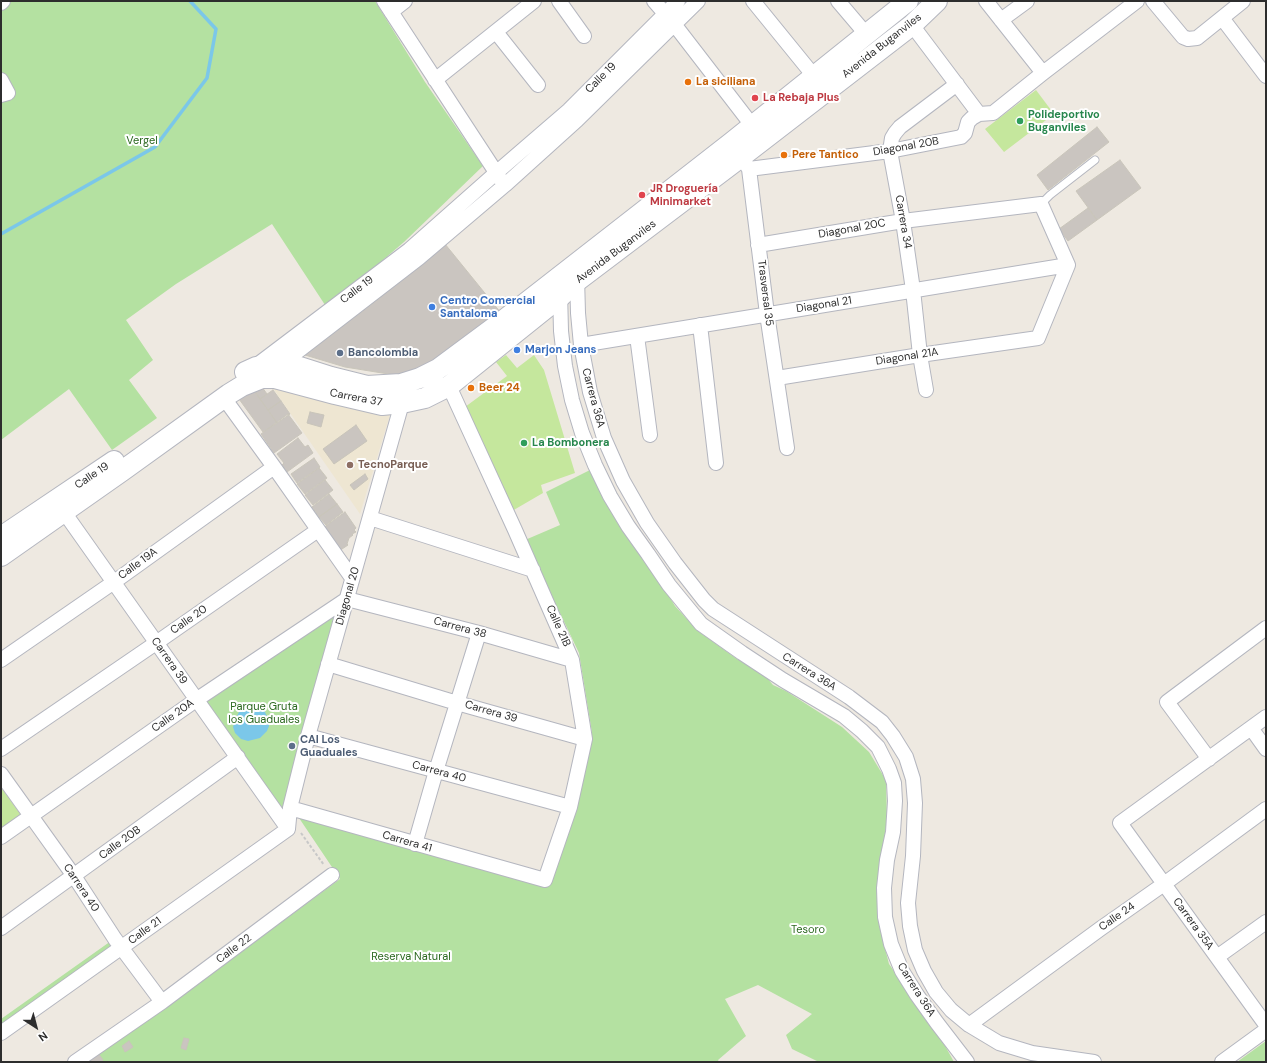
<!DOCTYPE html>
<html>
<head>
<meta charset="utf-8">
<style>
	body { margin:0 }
	#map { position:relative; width:1267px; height:1063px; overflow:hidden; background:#eee9e1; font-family:"DM Sans",sans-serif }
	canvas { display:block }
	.frame { position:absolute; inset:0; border:2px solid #2d2d2d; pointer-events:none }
	.north { position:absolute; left:16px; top:1007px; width:40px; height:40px; -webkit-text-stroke:3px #fff; paint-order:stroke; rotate:144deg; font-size:11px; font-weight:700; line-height:16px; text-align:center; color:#2d2d2d }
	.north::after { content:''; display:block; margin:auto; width:14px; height:18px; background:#2d2d2d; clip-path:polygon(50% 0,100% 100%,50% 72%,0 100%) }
</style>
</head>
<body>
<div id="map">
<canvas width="1267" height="1063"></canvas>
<div class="frame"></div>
<div class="north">N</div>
</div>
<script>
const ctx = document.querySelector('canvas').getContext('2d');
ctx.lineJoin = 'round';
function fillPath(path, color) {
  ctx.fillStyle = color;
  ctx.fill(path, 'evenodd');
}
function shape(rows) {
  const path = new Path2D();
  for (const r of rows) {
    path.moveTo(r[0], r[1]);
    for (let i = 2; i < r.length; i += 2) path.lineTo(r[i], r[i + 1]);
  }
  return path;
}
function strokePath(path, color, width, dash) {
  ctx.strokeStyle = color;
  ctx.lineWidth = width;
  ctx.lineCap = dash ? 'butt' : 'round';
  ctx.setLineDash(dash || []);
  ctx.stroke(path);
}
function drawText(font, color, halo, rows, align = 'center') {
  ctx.font = font + ' "DM Sans",sans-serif';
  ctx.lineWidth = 4;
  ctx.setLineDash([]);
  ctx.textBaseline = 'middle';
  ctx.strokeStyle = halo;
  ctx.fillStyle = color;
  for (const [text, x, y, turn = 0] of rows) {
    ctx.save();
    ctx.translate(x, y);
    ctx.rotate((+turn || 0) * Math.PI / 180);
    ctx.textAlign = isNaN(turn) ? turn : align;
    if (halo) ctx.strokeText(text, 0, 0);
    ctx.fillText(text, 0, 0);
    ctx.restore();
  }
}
const education = shape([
	[272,387,390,415,360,514]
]);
const green = shape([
	[1,1,375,1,425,82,483,166,404,242,327,308,272,224,176,284,126,320,153,360,129,380,157,418,112,450,69,389,1,440,1,98,10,94,1,73],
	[592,469,675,606,698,631,737,659,763,673,773,685,786,691,842,727,869,752,886,780,887,820,882,853,879,893,879,925,889,964,938,1033,954,1062,819,1062,792,1049,786,1035,812,1014,758,985,725,999,746,1036,718,1060,719,1062,80,1062,171,1003,340,879,295,812,546,887,574,806,592,733,579,653,525,540,560,525,546,492],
	[336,615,284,815,203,703],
	[111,941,115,948,1,1028,1,1019],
	[1266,1041,1266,1062,1237,1062]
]);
const pitch = shape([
	[1036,90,1054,114,1004,152,985,129],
	[506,355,517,368,534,355,544,370,575,473,541,485,543,493,512,511,465,407,507,376,496,362],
	[1,787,21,815,1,829]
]);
const water = shape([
	[252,707,262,709,265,712,269,721,269,726,267,731,260,738,248,741,241,739,235,733,233,727,236,718,239,712,244,708]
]);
const stream = shape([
	[1,234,155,147,207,78,216,29,190,1]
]);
const building = shape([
	[1097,127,1109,142,1048,190,1037,175,1097,127],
	[1120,160,1141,188,1097,220,1076,191,1120,160],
	[1088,208,1097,220,1068,241,1059,229,1088,208],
	[445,244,501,313,433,367,407,377,345,367,305,355,377,300,445,244],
	[262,387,267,394,260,399,254,390,262,387],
	[253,389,277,423,263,432,239,399,253,389],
	[273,390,281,401,268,410,260,399,273,390],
	[281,401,290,414,277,423,268,410,281,401],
	[310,412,324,415,321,427,307,423,310,412],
	[288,414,302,433,274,453,261,434,288,414],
	[356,425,367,441,334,464,323,449,356,425],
	[298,438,305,447,308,445,313,453,287,472,282,465,284,463,277,454,298,438],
	[314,458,320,467,297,483,291,474,314,458],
	[319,468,327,478,305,494,297,484,319,468],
	[365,474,368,479,354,490,350,485,365,474],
	[325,480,333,490,313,505,305,495,325,480],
	[329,494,337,504,319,517,312,507,329,494],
	[337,504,343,512,326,525,319,517,337,504],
	[345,512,356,528,354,530,356,532,352,534,353,535,349,538,347,544,348,545,339,551,323,528,345,512],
	[184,1038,189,1039,186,1050,181,1048,184,1038],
	[129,1041,133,1047,125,1052,122,1046,129,1041],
	[98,1053,103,1060,101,1062,92,1062,90,1059,98,1053]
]);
const path = shape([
	[301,833,324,865]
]);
const lane = shape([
	[1041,204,1050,195,1095,160]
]);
const street = shape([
	[384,1,501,180],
	[559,1,584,36],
	[654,1,674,24,758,133],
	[753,1,814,76],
	[838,1,866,34],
	[986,1,1043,73],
	[1153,1,1183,37,1188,39,1197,38,1243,1],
	[1,3,3,1],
	[391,12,405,1],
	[1222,18,1266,76],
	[1001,20,1027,1],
	[912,25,979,114],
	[496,32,538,85],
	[1,80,8,93,1,95],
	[435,80,534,1],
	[744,161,749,169,767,314,787,448],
	[749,169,890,151,961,137,965,133,968,122,972,118,979,114,993,113,1043,73,1137,1],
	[758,245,903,221,1041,204,1068,265,1038,338,920,355,777,378],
	[577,277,578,313,581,345,590,392,604,438,623,481,647,523,675,563,704,600,713,609,849,697,882,722,893,736,906,757,913,779,915,803,913,856,908,903,910,926,915,950,924,971,936,992,951,1010,969,1025,999,1043,1032,1053,1094,1062],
	[560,291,561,331,565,366,572,400,582,433,595,465,610,496,628,526,648,554,669,585,701,624,742,653,783,680,844,716,862,731,878,747,889,769,894,783,895,801,893,832,887,860,884,888,885,917,891,944,902,971,917,995,937,1023,967,1062],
	[700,325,716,463],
	[637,336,650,435],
	[581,345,1068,265],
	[284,362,419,258,505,185,577,120,698,1],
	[257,365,409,250,496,173,569,110,678,1],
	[926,390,920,355,913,290,903,221,890,151,892,138,895,133,900,127,957,84],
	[224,398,274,467,352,578],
	[64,512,288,829],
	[370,518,533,570],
	[1,660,114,582,274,467],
	[328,664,457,703,585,739],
	[1266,717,1120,823,1266,1025],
	[1251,728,1266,749],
	[308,736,570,807],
	[1,749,156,643,318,530],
	[1209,759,1167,702,1266,628],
	[1,774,74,876,115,939,162,1002],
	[290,808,545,880,570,807,585,739,572,660,515,530,449,386],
	[288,829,290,808,308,736,402,403,401,395],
	[1,837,196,700,347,599,479,633,572,660],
	[415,844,436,771,479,633],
	[1,928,238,757],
	[1217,957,1266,922],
	[969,1025,1100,929,1164,884,1266,809],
	[1,1033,288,829],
	[75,1062,162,1002,332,875],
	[1222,1062,1266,1030]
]);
const secondary = shape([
	[245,372,256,367,284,362,331,377,367,386,401,384,420,378,438,369,504,320,731,143,908,1],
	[1,537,114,461],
	[1,556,122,471,229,394,242,386,262,378,275,378,335,394,382,405,402,403,425,398,449,386,560,297,577,281,741,157,912,25,937,1]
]);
const markers = [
	[688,82,4,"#e8710a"],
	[755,98,4,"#e0444e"],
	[1020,121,4,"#2e9e5b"],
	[784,155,4,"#e8710a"],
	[642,195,4,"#e0444e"],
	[432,307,4,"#3f7fe0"],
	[517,350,4,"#3f7fe0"],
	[340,353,4,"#5c6f8a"],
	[471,388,4,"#e8710a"],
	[524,443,4,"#2e9e5b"],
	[350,465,4,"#8d6e63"],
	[292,746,4,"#5c6f8a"]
];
const streetNames = [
	["Avenida Buganviles",882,46,-38],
	["Calle 19",601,78,-45],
	["Diagonal 20B",906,147,-10],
	["Carrera 34",903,222,80],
	["Diagonal 20C",852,229,-10],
	["Avenida Buganviles",616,252,-37],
	["Calle 19",357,290,-37],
	["Trasversal 35",765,293,83],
	["Diagonal 21",824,305,-9],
	["Diagonal 21A",907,357,-9],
	["Carrera 37",356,398,11],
	["Carrera 36A",593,398,75],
	["Calle 19",92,476,-34],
	["Calle 19A",138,564,-36],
	["Diagonal 20",348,596,-74],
	["Calle 20",189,620,-35],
	["Calle 21B",558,626,66],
	["Carrera 38",460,628,15],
	["Carrera 39",169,661,55],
	["Carrera 36A",809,672,32],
	["Carrera 39",491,712,16],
	["Calle 20A",173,716,-35],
	["Carrera 40",439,772,15],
	["Carrera 41",407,842,16],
	["Calle 20B",120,843,-36],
	["Carrera 40",81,888,56],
	["Calle 24",1117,917,-35],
	["Carrera 35A",1193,924,54],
	["Calle 21",145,931,-36],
	["Calle 22",234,949,-37],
	["Carrera 36A",916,990,58]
];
const foodNames = [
	["La siciliana",696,82],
	["Pere Tantico",792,155],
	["Beer 24",479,388]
];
const healthNames = [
	["La Rebaja Plus",763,98],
	["JR Droguería",650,189],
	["Minimarket",650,202]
];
const leisureNames = [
	["Polideportivo",1028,115],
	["Buganviles",1028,128],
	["La Bombonera",532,443]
];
const parkNames = [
	["Vergel",142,141],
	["Parque Gruta",264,707],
	["los Guaduales",264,720],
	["Tesoro",808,930],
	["Reserva Natural",411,957]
];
const shopNames = [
	["Centro Comercial",440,301],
	["Santaloma",440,314],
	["Marjon Jeans",525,350]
];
const serviceNames = [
	["Bancolombia",348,353],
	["CAI Los",300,740],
	["Guaduales",300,753]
];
const educationNames = [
	["TecnoParque",358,465]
];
fillPath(education, '#eee6d2');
fillPath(green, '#b4e1a1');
fillPath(pitch, '#c5e79d');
fillPath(water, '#7bc7e9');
strokePath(stream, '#7bc7e9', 3.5);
fillPath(building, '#cac5c0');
strokePath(building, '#c9c5ba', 1);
strokePath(lane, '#b4b6bf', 9);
strokePath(street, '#b4b6bf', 16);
strokePath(secondary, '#b4b6bf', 22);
strokePath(path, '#c8c8c8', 2, [3, 2]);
strokePath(lane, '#fff', 7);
strokePath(street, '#fff', 14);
strokePath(secondary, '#fff', 20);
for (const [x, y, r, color] of markers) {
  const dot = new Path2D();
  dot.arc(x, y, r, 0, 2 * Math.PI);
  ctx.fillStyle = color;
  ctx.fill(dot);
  strokePath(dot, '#fff', 1.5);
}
drawText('11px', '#2d2d2d', '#fff', streetNames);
drawText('bold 11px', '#c56008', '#fff', foodNames, 'left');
drawText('bold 11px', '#be3a42', '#fff', healthNames, 'left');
drawText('bold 11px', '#27864d', '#fff', leisureNames, 'left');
drawText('11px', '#2b681f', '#fff', parkNames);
drawText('bold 11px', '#366cbe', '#fff', shopNames, 'left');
drawText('bold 11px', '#4e5e75', '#fff', serviceNames, 'left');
drawText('bold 11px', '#785e54', '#fff', educationNames, 'left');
</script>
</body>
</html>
